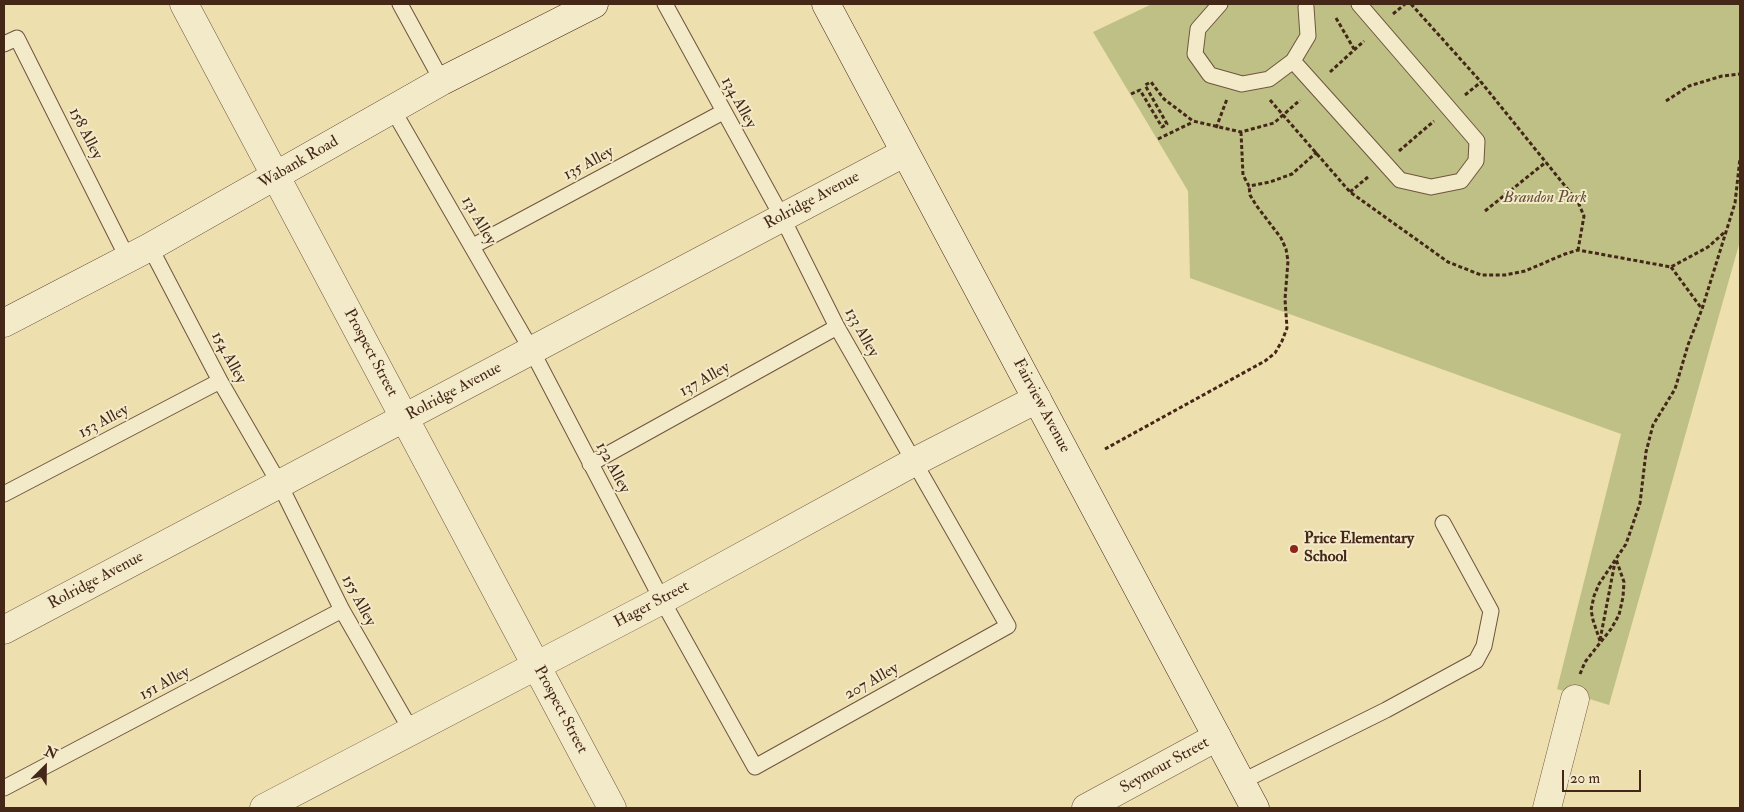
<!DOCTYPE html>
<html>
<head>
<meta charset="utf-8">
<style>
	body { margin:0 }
	#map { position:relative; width:1744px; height:812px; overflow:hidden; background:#eddfae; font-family:"IM FELL Double Pica",serif }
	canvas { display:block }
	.frame { position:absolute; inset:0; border:5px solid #452718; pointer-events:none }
	.north { position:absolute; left:20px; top:742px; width:50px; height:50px; -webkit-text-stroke:4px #f3eaca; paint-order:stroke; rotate:23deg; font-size:14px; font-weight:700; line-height:20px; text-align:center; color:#452718 }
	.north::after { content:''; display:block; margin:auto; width:18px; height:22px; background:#452718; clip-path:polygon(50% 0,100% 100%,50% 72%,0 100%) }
	.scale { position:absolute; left:1562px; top:770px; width:79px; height:22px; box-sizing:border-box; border:2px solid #452718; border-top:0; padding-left:6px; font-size:15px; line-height:18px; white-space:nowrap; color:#452718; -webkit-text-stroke:4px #f3eaca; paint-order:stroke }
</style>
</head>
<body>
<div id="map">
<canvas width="1744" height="812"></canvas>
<div class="frame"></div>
<div class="north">N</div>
<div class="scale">20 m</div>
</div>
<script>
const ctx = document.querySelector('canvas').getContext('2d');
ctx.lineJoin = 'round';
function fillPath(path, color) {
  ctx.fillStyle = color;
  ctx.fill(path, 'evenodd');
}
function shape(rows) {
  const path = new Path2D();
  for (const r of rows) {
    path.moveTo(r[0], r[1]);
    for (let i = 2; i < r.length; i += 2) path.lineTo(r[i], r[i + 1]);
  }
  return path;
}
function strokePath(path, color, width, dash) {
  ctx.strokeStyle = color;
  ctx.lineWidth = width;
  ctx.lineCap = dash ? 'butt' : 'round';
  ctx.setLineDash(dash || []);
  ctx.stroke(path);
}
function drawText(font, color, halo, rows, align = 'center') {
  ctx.font = font + ' "IM FELL Double Pica",serif';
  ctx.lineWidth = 4;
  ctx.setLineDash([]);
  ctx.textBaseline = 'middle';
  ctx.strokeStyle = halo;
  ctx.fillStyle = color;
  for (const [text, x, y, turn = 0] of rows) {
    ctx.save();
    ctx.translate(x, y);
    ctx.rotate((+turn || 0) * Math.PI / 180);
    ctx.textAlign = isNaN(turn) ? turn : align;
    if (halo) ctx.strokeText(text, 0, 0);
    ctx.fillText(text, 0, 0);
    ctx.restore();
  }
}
const green = shape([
	[1152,4,1740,4,1740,241,1609,705,1557,689,1621,434,1190,278,1188,191,1093,32]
]);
const path = shape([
	[1411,4,1481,82,1578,202,1584,216,1578,250],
	[1393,14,1405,4],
	[1336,18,1354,49],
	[1330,72,1364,41],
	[1131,94,1140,90,1162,127,1167,124,1145,85,1151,82,1164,99,1193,121,1241,132,1274,123,1300,100],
	[1465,95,1481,82],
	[1270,100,1350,192,1448,262,1481,275,1505,275,1525,271,1565,254,1578,250,1671,267,1708,247,1726,231],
	[1666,101,1689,86,1722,76,1740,74],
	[1216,128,1227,99],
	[1241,132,1243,175,1249,186,1270,182,1292,174,1317,152],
	[1158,139,1193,122],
	[1399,151,1434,121],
	[1350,192,1368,177],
	[1485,211,1546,162],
	[1671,267,1702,309],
	[1105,449,1265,361,1275,353,1282,341,1287,328,1285,299,1288,261,1286,249,1281,238,1256,205,1250,195,1249,186],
	[1600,640,1615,562],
	[1600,641,1593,620,1591,610,1594,596,1599,584,1626,544,1640,503,1646,452,1653,425,1675,389,1688,345,1702,309,1735,203,1740,158],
	[1580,674,1585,662,1611,629,1619,615,1623,597,1624,582,1616,559]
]);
const lane = shape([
	[400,4,442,81],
	[1220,4,1198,29,1195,54,1210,75,1242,84,1269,79,1293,61,1308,36,1306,7],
	[4,44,17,38,128,259],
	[1293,61,1400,180,1431,187,1461,181,1476,161,1477,141,1359,4],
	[393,110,532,351,662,600,755,767,1008,626,837,327,782,217,665,4],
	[473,246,723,112],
	[150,247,220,381,279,483,342,610,412,732],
	[590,464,837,327],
	[4,494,220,381],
	[1241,782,1386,710,1476,661,1484,646,1491,611,1443,523],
	[4,788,342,610]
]);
const street = shape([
	[184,4,612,808],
	[4,630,904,153],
	[264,808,662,600,914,462,1037,399],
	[1086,808,1217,737],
	[1547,808,1575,699]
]);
const secondary = shape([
	[826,4,1255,808],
	[4,323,150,247,442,81,594,4]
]);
const markers = [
	[1294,549,5,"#8f2418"]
];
const streetNames = [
	["134 Alley",738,103,61],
	["158 Alley",85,134,63],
	["Wabank Road",299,163,-30],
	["135 Alley",589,164,-28],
	["Rolridge Avenue",812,201,-28],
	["131 Alley",478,221,60],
	["133 Alley",861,333,61],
	["Prospect Street",370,353,62],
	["154 Alley",228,358,62],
	["137 Alley",705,380,-29],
	["Rolridge Avenue",454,392,-28],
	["Fairview Avenue",1041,406,62],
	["153 Alley",104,422,-28],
	["132 Alley",612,468,62],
	["Rolridge Avenue",96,581,-28],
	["155 Alley",358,601,62],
	["Hager Street",652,605,-28],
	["207 Alley",872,682,-29],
	["151 Alley",165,684,-28],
	["Prospect Street",560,710,62],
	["Seymour Street",1165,766,-29]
];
const parkNames = [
	["Brandon Park",1545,199]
];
const poiNames = [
	["Price Elementary",1304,540],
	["School",1304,558]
];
fillPath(green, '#bec086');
strokePath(lane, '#6f553e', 17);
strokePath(street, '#6f553e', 29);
strokePath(secondary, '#452718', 29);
strokePath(path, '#452718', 3, [4, 2.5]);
strokePath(lane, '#f3eaca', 15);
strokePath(street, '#f3eaca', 28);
strokePath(secondary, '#f3eaca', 28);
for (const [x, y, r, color] of markers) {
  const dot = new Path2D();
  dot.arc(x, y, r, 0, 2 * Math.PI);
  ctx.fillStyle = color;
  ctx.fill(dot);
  strokePath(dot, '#f3eaca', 2);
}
drawText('16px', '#452718', '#f3eaca', streetNames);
drawText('italic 16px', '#634d34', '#f3eaca', parkNames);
drawText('bold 16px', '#452718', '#f3eaca', poiNames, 'left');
</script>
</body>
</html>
